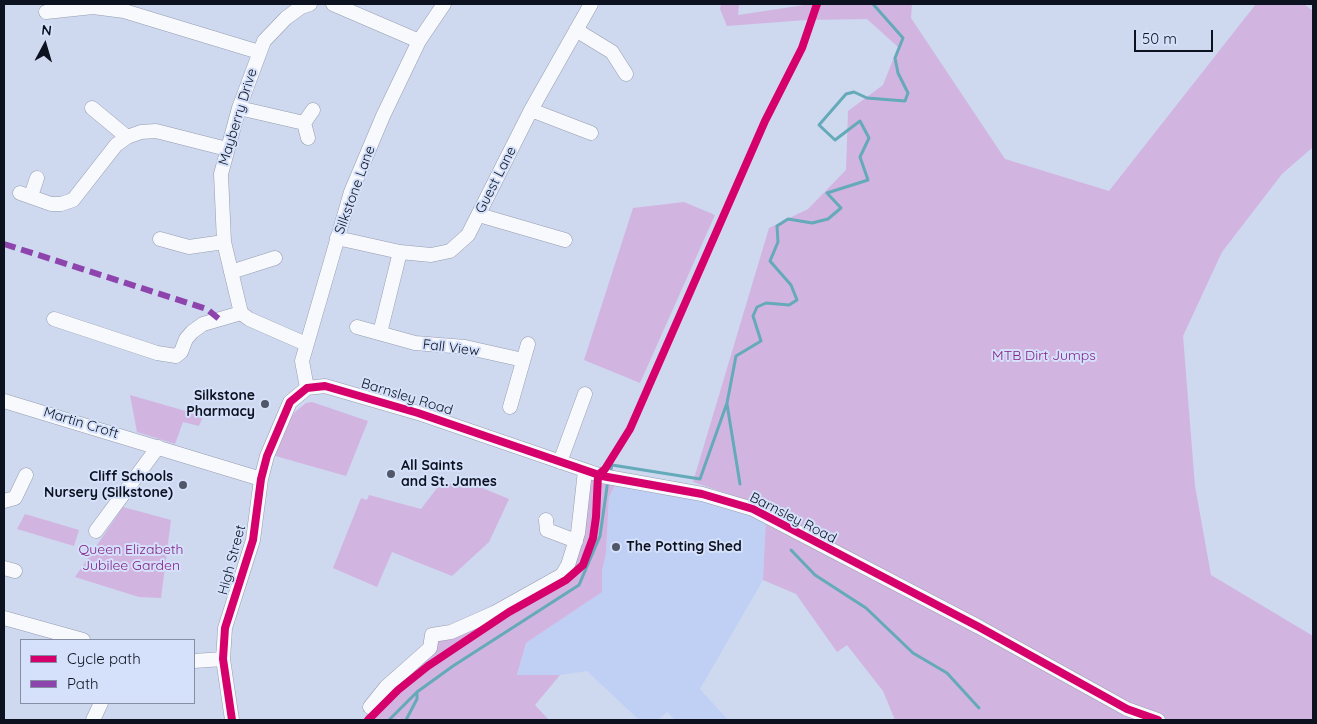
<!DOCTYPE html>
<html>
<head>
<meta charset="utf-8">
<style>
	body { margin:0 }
	#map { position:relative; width:1317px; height:724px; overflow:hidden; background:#ced8ef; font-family:Quicksand,sans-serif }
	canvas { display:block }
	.frame { position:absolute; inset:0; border:5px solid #0c1220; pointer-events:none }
	.legend { position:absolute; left:20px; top:639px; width:175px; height:65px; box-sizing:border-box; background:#d5e1fa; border:1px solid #858ea3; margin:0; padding:6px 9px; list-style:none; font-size:15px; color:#0c1220 }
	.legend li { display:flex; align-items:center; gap:10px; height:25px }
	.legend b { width:25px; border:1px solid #858ea3 }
	.north { position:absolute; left:20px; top:20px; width:50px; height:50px; -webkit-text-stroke:4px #d5e1fa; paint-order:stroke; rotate:6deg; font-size:14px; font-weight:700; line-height:20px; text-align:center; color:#0c1220 }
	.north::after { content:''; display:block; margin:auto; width:18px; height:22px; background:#0c1220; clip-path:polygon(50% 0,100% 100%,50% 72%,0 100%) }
	.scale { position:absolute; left:1134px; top:30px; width:79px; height:22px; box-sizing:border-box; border:2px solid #0c1220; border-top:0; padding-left:6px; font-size:15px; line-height:18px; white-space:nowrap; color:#0c1220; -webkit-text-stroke:4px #d5e1fa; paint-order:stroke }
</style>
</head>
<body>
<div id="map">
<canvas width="1317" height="724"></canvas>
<div class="frame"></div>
<ul class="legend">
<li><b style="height:6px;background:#d6006c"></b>Cycle path</li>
<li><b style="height:6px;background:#8e44ad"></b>Path</li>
</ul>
<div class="north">N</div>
<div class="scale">50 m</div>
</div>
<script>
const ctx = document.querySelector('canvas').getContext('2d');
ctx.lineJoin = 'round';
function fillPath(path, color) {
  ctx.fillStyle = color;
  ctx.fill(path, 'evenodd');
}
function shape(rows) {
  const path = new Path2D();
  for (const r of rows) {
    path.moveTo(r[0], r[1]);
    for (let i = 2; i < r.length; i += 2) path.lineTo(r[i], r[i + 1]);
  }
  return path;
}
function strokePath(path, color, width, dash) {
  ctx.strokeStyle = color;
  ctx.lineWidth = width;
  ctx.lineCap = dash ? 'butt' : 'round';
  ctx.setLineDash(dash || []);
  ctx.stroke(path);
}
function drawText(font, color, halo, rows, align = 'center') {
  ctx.font = font + ' Quicksand,sans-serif';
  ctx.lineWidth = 4;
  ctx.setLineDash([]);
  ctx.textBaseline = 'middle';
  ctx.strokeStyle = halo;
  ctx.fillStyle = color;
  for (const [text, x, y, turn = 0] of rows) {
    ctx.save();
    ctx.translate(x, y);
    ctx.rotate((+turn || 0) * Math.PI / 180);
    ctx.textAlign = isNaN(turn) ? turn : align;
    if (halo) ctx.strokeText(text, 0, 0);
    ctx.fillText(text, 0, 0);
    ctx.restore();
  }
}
const built = shape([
	[618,480,766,516,763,580,700,689,728,720,675,720,667,712,658,720,639,720,587,671,560,675,517,676,526,643,602,592,602,571,606,553,609,497]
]);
const green = shape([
	[721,4,739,4,738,15,811,4,912,4,911,18,1005,159,1109,191,1256,4,1304,4,1313,11,1313,147,1282,174,1222,252,1183,336,1195,486,1211,575,1313,636,1313,720,895,720,883,691,847,645,837,652,796,594,763,580,766,516,761,505,693,482,769,228,808,209,846,170,848,111,883,85,898,47,867,19,806,20,727,26,720,9],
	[684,202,715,215,640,383,584,360,633,208],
	[130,395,203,416,199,426,183,422,175,444,137,432],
	[312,402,368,421,346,476,272,455,284,427,295,412,306,403],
	[585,471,618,480,609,497,606,553,602,571,602,592,526,643,517,675,560,675,535,705,549,720,403,720,398,718,396,720,364,720,370,707,430,648,432,635,562,575],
	[463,480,509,499,489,542,452,576,392,552,377,587,333,568,361,498,367,500,369,495,421,509,437,488],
	[123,507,171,520,161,598,139,597,75,577],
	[25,514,79,530,74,546,17,529]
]);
const stream = shape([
	[727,404,740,484],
	[610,474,612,465,700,479,727,403,736,356,761,341,753,316,757,307,766,303,789,305,797,300,791,285,770,261,778,242,777,226,788,219,812,223,828,219,841,208,827,193,868,180,860,157,869,138,860,121,835,140,819,125,846,94,854,92,867,98,905,101,908,93,898,73,895,58,903,38,873,4],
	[791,550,815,575,866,608,913,653,947,673,979,708],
	[389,720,417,692,453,666,579,585,600,536,608,480],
	[406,720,417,699,417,692]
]);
const minor = shape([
	[333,4,419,41],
	[46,12,93,7,124,11,259,52],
	[576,30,612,52,626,74],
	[92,108,127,137],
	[239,108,304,123],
	[531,110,591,133],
	[308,138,304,123,313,110],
	[20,193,51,204,61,204,73,200,116,145,127,137,141,132,156,131,227,149],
	[31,196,37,178],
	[479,215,565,240],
	[337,238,400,252,431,255,450,251,468,235,531,110,591,4],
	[160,239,189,247,224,242],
	[231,272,275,258],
	[241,313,224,242,221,174,239,108,264,41,286,18,301,7,310,4],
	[241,313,249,319,306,344],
	[54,319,157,353,176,356,181,352,186,339,192,332,203,324,241,313],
	[357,327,415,343,465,347,523,360],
	[380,333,400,252],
	[307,388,302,361,351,192,383,116,419,41,444,4],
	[4,401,261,479],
	[510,407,528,344],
	[560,462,585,394],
	[4,501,15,498,26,475],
	[546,520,547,530,576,541],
	[96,531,158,447],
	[4,568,15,571],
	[4,618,83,640],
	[194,661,223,659],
	[370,707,386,687,430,648,432,635,451,632,494,613,562,575,568,565,578,533,585,471],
	[93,720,101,703],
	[232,720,223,659,225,628,253,540,261,479,267,456,290,402,307,388,325,386,418,413,602,476,702,494,753,509,979,627,1127,709,1158,720]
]);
const quiet = shape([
	[4,244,207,309,219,319]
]);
const cycleway = shape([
	[232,720,223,659,225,628,253,540,261,479,267,456,290,402,307,388,325,386,418,413,602,476,702,494,753,509,979,627,1127,709,1158,720],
	[368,720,398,690,428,666,509,612,566,580,583,565,593,538,596,517,598,475,605,469,630,429,765,121,802,48,817,4]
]);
const markers = [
	[265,404,5,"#505768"],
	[391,474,5,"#505768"],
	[183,485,5,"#505768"],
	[616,547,5,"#505768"]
];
const streetNames = [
	["Mayberry Drive",238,117,-73],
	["Guest Lane",496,180,-63],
	["Silkstone Lane",355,190,-70],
	["Fall View",451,348,7],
	["Barnsley Road",407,397,17],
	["Martin Croft",81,423,17],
	["Barnsley Road",793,518,27],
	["High Street",232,560,-75]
];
const parkNames = [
	["MTB Dirt Jumps",1044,356],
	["Queen Elizabeth",131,550],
	["Jubilee Garden",131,566]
];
const poiNames = [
	["Silkstone",255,396],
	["Pharmacy",255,412],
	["All Saints",401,466,"left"],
	["and St. James",401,482,"left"],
	["Cliff Schools",173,477],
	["Nursery (Silkstone)",173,493],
	["The Potting Shed",626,547,"left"]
];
fillPath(built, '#c0d0f5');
fillPath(green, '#d2b4e1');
strokePath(stream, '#64aab9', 3);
strokePath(minor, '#959dae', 15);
strokePath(minor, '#f8f9fd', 14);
strokePath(quiet, '#8e44ad', 6, [12, 6]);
strokePath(cycleway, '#d6006c', 8);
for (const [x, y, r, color] of markers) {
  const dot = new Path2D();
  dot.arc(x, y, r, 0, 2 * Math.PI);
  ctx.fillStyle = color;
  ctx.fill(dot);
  strokePath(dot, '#d5e1fa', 2);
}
drawText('14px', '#0c1220', '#d5e1fa', streetNames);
drawText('14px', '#86228a', '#d5e1fa', parkNames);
drawText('bold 14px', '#0c1220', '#d5e1fa', poiNames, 'right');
</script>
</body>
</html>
